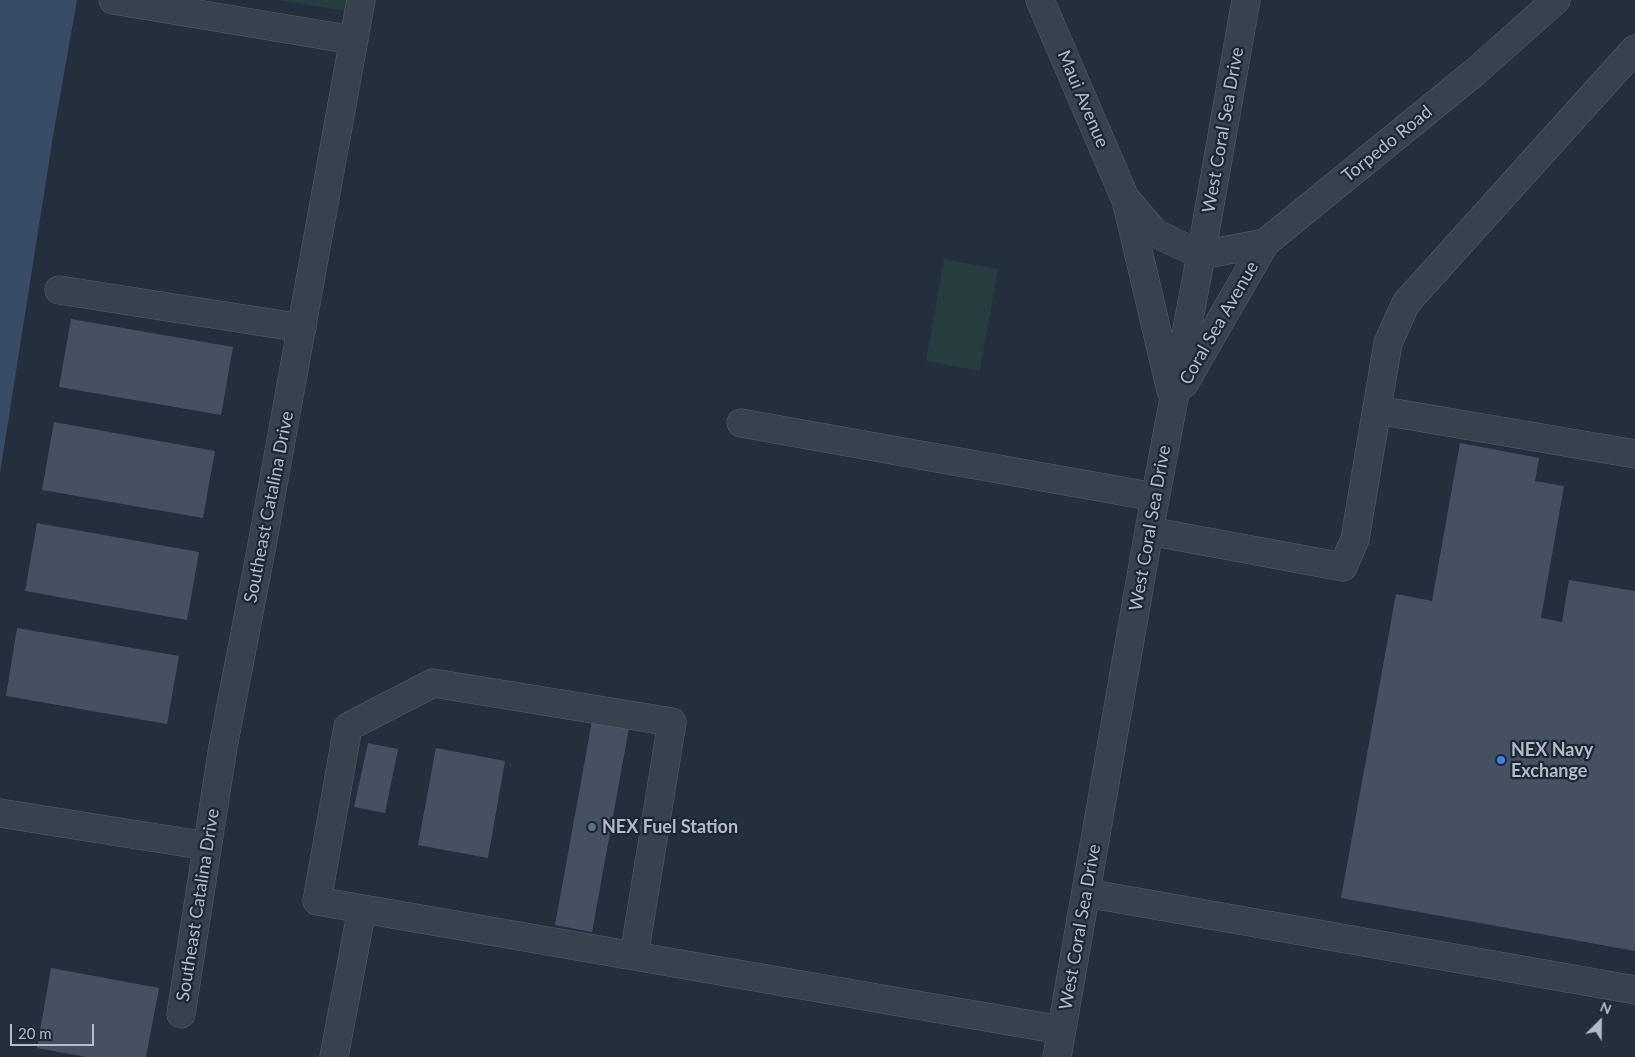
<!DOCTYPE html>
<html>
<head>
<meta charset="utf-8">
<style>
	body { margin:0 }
	#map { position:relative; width:1635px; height:1057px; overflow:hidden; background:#242f3e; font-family:Lato,sans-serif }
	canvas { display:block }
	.north { position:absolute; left:1575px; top:997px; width:50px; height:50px; -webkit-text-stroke:4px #1d2633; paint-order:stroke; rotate:23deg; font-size:14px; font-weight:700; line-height:20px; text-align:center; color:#b4bcc9 }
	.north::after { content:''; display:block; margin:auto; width:18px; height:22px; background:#b4bcc9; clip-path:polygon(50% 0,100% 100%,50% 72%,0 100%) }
	.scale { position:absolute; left:10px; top:1024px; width:84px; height:22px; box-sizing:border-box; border:2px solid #b4bcc9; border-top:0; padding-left:6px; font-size:15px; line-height:18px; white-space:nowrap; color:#b4bcc9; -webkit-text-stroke:4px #1d2633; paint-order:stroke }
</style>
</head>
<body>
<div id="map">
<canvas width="1635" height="1057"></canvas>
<div class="north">N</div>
<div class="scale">20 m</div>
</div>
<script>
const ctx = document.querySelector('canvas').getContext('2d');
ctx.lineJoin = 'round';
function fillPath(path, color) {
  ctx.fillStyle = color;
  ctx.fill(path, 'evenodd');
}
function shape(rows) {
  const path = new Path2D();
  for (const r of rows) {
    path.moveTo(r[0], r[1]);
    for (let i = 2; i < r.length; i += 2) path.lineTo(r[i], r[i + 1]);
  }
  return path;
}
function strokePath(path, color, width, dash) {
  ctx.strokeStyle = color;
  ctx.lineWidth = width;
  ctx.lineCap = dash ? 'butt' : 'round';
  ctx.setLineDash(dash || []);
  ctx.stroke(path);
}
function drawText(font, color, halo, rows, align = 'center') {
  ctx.font = font + ' Lato,sans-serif';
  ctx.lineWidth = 4.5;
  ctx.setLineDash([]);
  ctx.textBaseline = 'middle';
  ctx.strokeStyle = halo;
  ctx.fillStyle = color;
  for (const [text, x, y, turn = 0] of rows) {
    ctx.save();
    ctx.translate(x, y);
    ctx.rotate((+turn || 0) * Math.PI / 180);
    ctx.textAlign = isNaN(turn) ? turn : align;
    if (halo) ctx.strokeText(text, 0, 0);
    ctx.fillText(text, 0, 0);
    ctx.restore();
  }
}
const green = shape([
	[277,0,348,0,347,11],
	[944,259,998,269,980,371,926,361]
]);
const water = shape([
	[0,0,77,0,54,130,0,473]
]);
const building = shape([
	[71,319,233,347,221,415,59,387],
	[54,422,215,451,203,518,42,490],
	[1460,443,1539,458,1535,481,1564,486,1541,618,1562,622,1569,580,1635,591,1635,951,1341,898,1396,594,1432,601],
	[37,523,199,552,187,620,25,591],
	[17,628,179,656,167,724,6,696],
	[592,721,629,728,592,932,555,925],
	[368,743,398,749,385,813,354,807],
	[436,748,505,761,488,858,418,845],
	[51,968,159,988,146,1057,86,1057,37,1048]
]);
const minor = shape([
	[113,0,353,40],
	[1040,0,1125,198,1155,233,1201,255],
	[1127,204,1171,391],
	[1201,255,1265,243,1475,72,1556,0],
	[59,290,302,328],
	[1184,384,1265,243],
	[1377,410,1635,454],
	[741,423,1155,497],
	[1149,531,1343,567,1355,539,1388,343,1406,303,1635,49],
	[0,813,207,846],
	[1086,893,1635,990],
	[634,956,672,722,433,683,348,727,317,901,1061,1030],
	[181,1014,223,747,262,545,361,0],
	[334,1057,362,909],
	[1057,1057,1149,531,1201,255,1246,0]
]);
const markers = [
	[1501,760,5,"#3f7fe0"],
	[592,827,5,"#5c6f8a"]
];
const streetNames = [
	["Maui Avenue",1083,99,67],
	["West Coral Sea Drive",1223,130,-80],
	["Torpedo Road",1387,144,-39],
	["Coral Sea Avenue",1219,323,-60],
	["Southeast Catalina Drive",269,507,-79],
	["West Coral Sea Drive",1150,528,-80],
	["Southeast Catalina Drive",198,905,-81],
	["West Coral Sea Drive",1080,927,-80]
];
const poiNames = [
	["NEX Navy",1511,750],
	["Exchange",1511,771],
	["NEX Fuel Station",602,827]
];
fillPath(green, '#263c3f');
fillPath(water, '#394c67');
fillPath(building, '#455162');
strokePath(minor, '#565f6c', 29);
strokePath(minor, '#38414e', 28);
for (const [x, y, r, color] of markers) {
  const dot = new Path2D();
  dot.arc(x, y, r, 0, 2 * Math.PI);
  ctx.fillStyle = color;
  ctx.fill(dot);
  strokePath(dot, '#1d2633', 2);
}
drawText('18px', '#b4bcc9', '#1d2633', streetNames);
drawText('bold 18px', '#b4bcc9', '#1d2633', poiNames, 'left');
</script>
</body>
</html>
